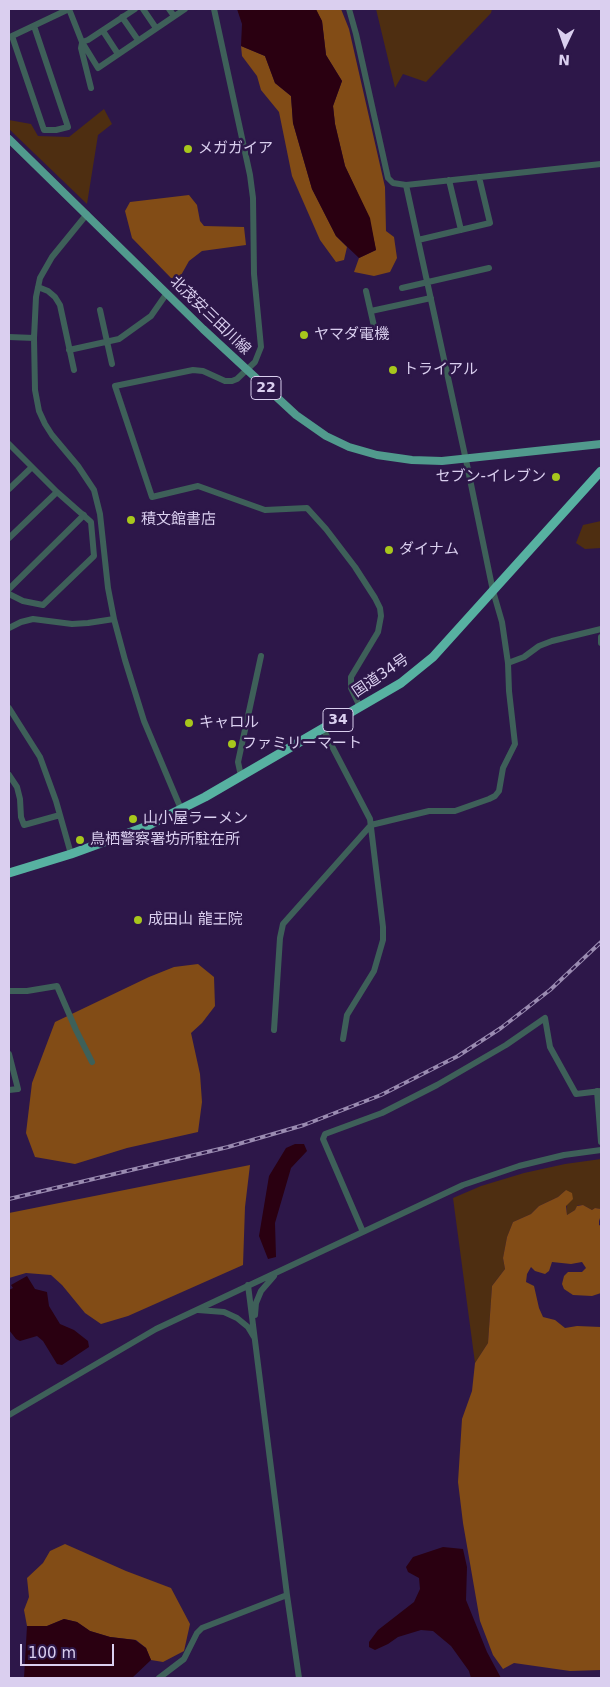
<!DOCTYPE html>
<html>
<head>
<meta charset="utf-8">
<style>
	body { margin:0 }
	#map { position:relative; width:610px; height:1687px; overflow:hidden; background:#2d1749; font-family:"DejaVu Sans",sans-serif }
	canvas { display:block }
	.frame { position:absolute; inset:0; border:10px solid #dacfef; pointer-events:none }
	.north { position:absolute; left:540px; top:20px; width:50px; height:50px; -webkit-text-stroke:4px #2d1749; paint-order:stroke; rotate:183deg; font-size:14px; font-weight:700; line-height:20px; text-align:center; color:#dacfef }
	.north::after { content:''; display:block; margin:auto; width:18px; height:22px; background:#dacfef; clip-path:polygon(50% 0,100% 100%,50% 72%,0 100%) }
	.scale { position:absolute; left:20px; top:1644px; width:94px; height:22px; box-sizing:border-box; border:2px solid #dacfef; border-top:0; padding-left:6px; font-size:15px; line-height:18px; white-space:nowrap; color:#dacfef; -webkit-text-stroke:4px #2d1749; paint-order:stroke }
</style>
</head>
<body>
<div id="map">
<canvas width="610" height="1687"></canvas>
<div class="frame"></div>
<div class="north">N</div>
<div class="scale">100 m</div>
</div>
<script>
const ctx = document.querySelector('canvas').getContext('2d');
ctx.lineJoin = 'round';
function fillPath(path, color) {
  ctx.fillStyle = color;
  ctx.fill(path, 'evenodd');
}
function shape(rows) {
  const path = new Path2D();
  for (const r of rows) {
    path.moveTo(r[0], r[1]);
    for (let i = 2; i < r.length; i += 2) path.lineTo(r[i], r[i + 1]);
  }
  return path;
}
function strokePath(path, color, width, dash) {
  ctx.strokeStyle = color;
  ctx.lineWidth = width;
  ctx.lineCap = dash ? 'butt' : 'round';
  ctx.setLineDash(dash || []);
  ctx.stroke(path);
}
function drawText(font, color, halo, rows, align = 'center') {
  ctx.font = font + ' "DejaVu Sans","Noto Sans JP",sans-serif';
  ctx.lineWidth = 5;
  ctx.setLineDash([]);
  ctx.textBaseline = 'middle';
  ctx.strokeStyle = halo;
  ctx.fillStyle = color;
  for (const [text, x, y, turn = 0] of rows) {
    ctx.save();
    ctx.translate(x, y);
    ctx.rotate((+turn || 0) * Math.PI / 180);
    ctx.textAlign = isNaN(turn) ? turn : align;
    if (halo) ctx.strokeText(text, 0, 0);
    ctx.fillText(text, 0, 0);
    ctx.restore();
  }
}
const green = shape([
	[376,9,492,9,491,13,426,82,403,74,395,88],
	[104,109,112,124,98,135,87,204,9,129,9,120,31,124,38,136,69,137],
	[601,521,601,548,585,549,576,543,583,525],
	[601,1159,601,1209,595,1208,592,1210,583,1205,578,1205,575,1210,567,1215,566,1190,558,1197,539,1206,531,1214,513,1222,507,1237,503,1258,505,1269,492,1286,488,1343,475,1363,453,1198,481,1186,524,1173,565,1164]
]);
const forest = shape([
	[315,9,341,9,349,29,385,187,386,231,394,237,397,258,390,272,374,276,354,272,359,258,376,250,369,218,345,166,335,124,333,106,342,81,326,55,322,21],
	[241,46,265,56,275,83,291,96,293,123,312,189,336,236,347,247,344,260,336,262,320,240,292,176,279,112,261,90,257,76,242,56],
	[189,195,197,205,200,221,204,226,244,227,246,245,202,251,189,261,180,277,171,278,132,238,125,211,130,202],
	[198,964,214,977,215,1006,202,1023,191,1033,200,1074,202,1102,198,1132,127,1148,75,1164,35,1157,26,1133,32,1083,55,1022,149,977,174,967],
	[250,1165,245,1207,243,1265,128,1316,101,1324,85,1313,62,1285,51,1275,26,1273,9,1278,9,1213],
	[566,1190,572,1193,573,1199,566,1206,567,1215,575,1210,577,1206,583,1205,592,1210,595,1208,601,1209,601,1215,599,1221,599,1225,601,1226,601,1293,592,1296,573,1295,564,1289,562,1284,564,1276,568,1272,582,1272,586,1268,582,1262,571,1264,552,1262,549,1271,545,1274,535,1271,531,1267,527,1274,526,1282,534,1286,539,1308,543,1317,555,1320,565,1328,577,1326,601,1327,601,1670,570,1671,514,1663,503,1669,493,1655,480,1621,463,1523,458,1482,462,1419,472,1391,475,1363,488,1343,492,1286,505,1269,503,1258,507,1237,513,1222,531,1214,539,1206,558,1197],
	[65,1544,126,1571,171,1588,190,1624,184,1651,163,1662,151,1660,146,1648,136,1640,110,1637,90,1631,77,1622,64,1619,47,1626,27,1626,24,1610,29,1597,27,1578,43,1563,50,1551]
]);
const water = shape([
	[237,9,316,9,322,21,326,55,342,81,333,106,335,124,345,166,370,218,376,250,359,258,336,236,312,189,293,123,291,96,275,83,265,56,241,46,242,24],
	[295,1144,304,1144,307,1151,291,1168,275,1223,276,1257,268,1259,259,1236,269,1176,286,1148],
	[27,1276,35,1289,47,1292,49,1306,60,1324,74,1330,88,1341,89,1347,62,1365,57,1364,43,1341,37,1336,20,1341,16,1339,9,1330,9,1290,13,1288,11,1285],
	[443,1547,463,1549,467,1567,466,1600,487,1652,501,1678,471,1678,469,1671,451,1646,433,1631,421,1630,398,1637,388,1644,375,1650,369,1647,369,1642,378,1630,414,1602,420,1589,419,1578,408,1572,406,1567,413,1557],
	[64,1619,77,1622,90,1631,110,1637,135,1640,146,1648,151,1660,132,1678,24,1678,27,1626,47,1626]
]);
const minor = shape([
	[69,9,82,42,98,68,185,9],
	[143,9,156,28],
	[169,9,174,16],
	[214,9,250,175,253,198,254,274,261,347,255,362,237,379,232,381,225,381,203,371,193,370,115,386,152,497,198,486,265,510,307,508,326,529,355,567,375,598,380,608,381,616,378,632,351,677,351,688,360,707],
	[349,9,356,34,388,178,393,183,406,185,601,164],
	[122,17,138,40],
	[103,31,118,54],
	[12,36,44,130,56,130,68,127,34,26],
	[10,37,69,9],
	[82,42,88,40,135,9],
	[82,43,81,48,91,88],
	[449,180,461,230],
	[406,185,466,460,493,591,502,622,508,663,524,657,539,646,552,641,601,629],
	[87,214,52,257,40,278,36,297,34,338,35,390,39,411,45,424,52,435,78,466,94,490,100,514,108,588,114,619,125,660,144,721,181,809],
	[418,240,490,223,479,177],
	[38,287,48,291,55,297,60,305,74,370],
	[402,288,489,268],
	[366,291,374,326],
	[100,310,112,364],
	[371,311,431,298],
	[9,337,34,338],
	[69,350,119,339,151,316,167,293],
	[9,444,57,492,91,522,94,556,43,605,23,601,9,594],
	[9,489,32,467],
	[9,538,57,492],
	[9,589,84,515],
	[9,628,21,622,33,619,72,624,88,623,114,619],
	[601,637,601,643],
	[9,708,40,757,56,801,71,854],
	[323,729,370,819,383,927,383,940,374,971,347,1015,343,1039],
	[9,775,17,787,20,799,21,817,24,825,60,815],
	[241,776,238,762,261,656],
	[9,991,27,991,57,986,76,1030,92,1062],
	[274,1030,280,938,283,924,371,825,429,811,455,811,489,799,495,796,499,791,503,768,515,744,509,691,508,663],
	[9,1054,18,1089,9,1090],
	[597,1091,601,1142],
	[363,1232,323,1139,325,1134,382,1113,437,1085,506,1045,545,1018,550,1047,576,1094,601,1091],
	[248,1285,287,1595,299,1678],
	[198,1310,224,1312,237,1318,248,1327,254,1337],
	[255,1315,256,1303,261,1291,274,1276],
	[9,1415,156,1329,463,1185,519,1166,564,1155,601,1150],
	[159,1678,184,1659,197,1633,202,1628,287,1595]
]);
const major = shape([
	[9,139,203,329,296,415,326,436,349,447,377,455,412,460,442,461,601,444]
]);
const highway = shape([
	[9,873,71,854,145,827,205,797,401,683,433,657,601,471]
]);
const rail = shape([
	[9,1199,228,1147,304,1125,381,1095,458,1056,501,1028,550,990,601,942]
]);
const markers = [
	[188,149,5,"#a8c71c"],
	[304,335,5,"#a8c71c"],
	[393,370,5,"#a8c71c"],
	[556,477,5,"#a8c71c"],
	[131,520,5,"#a8c71c"],
	[389,550,5,"#a8c71c"],
	[189,723,5,"#a8c71c"],
	[232,744,5,"#a8c71c"],
	[133,819,5,"#a8c71c"],
	[80,840,5,"#a8c71c"],
	[138,920,5,"#a8c71c"]
];
const shields = [
	[266,388,30],
	[338,720,30]
];
const shieldNames = [
	["22",266,388],
	["34",338,720]
];
const poiNames = [
	["メガガイア",198,149],
	["ヤマダ電機",314,335],
	["トライアル",403,370],
	["セブン-イレブン",546,477,"right"],
	["積文館書店",141,520],
	["ダイナム",399,550],
	["キャロル",199,723],
	["ファミリーマート",242,744],
	["山小屋ラーメン",143,819],
	["鳥栖警察署坊所駐在所",90,840],
	["成田山 龍王院",148,920]
];
const streetNames = [
	["北茂安三田川線",210,316,44],
	["国道34号",381,676,-34]
];
fillPath(green, '#4e2e11');
fillPath(forest, '#824c16');
fillPath(water, '#2a0011');
strokePath(minor, '#3e6059', 6);
strokePath(major, '#519a8d', 8);
strokePath(highway, '#57b1a1', 9);
strokePath(rail, '#9a8bb1', 4);
strokePath(rail, '#2d1749', 2, [5.5]);
for (const [x, y, r, color] of markers) {
  const dot = new Path2D();
  dot.arc(x, y, r, 0, 2 * Math.PI);
  ctx.fillStyle = color;
  ctx.fill(dot);
  strokePath(dot, '#2d1749', 2);
}
for (const [x, y, w] of shields) {
  const box = new Path2D();
  box.roundRect(x - w / 2, y - 11.5, w, 23, 4);
  ctx.fillStyle = '#2d1749';
  ctx.fill(box);
  strokePath(box, '#dacfef', 1);
}
drawText('bold 14px', '#dacfef', null, shieldNames);
drawText('15px', '#dacfef', '#2d1749', poiNames, 'left');
drawText('15px', '#dacfef', '#2d1749', streetNames);
</script>
</body>
</html>
